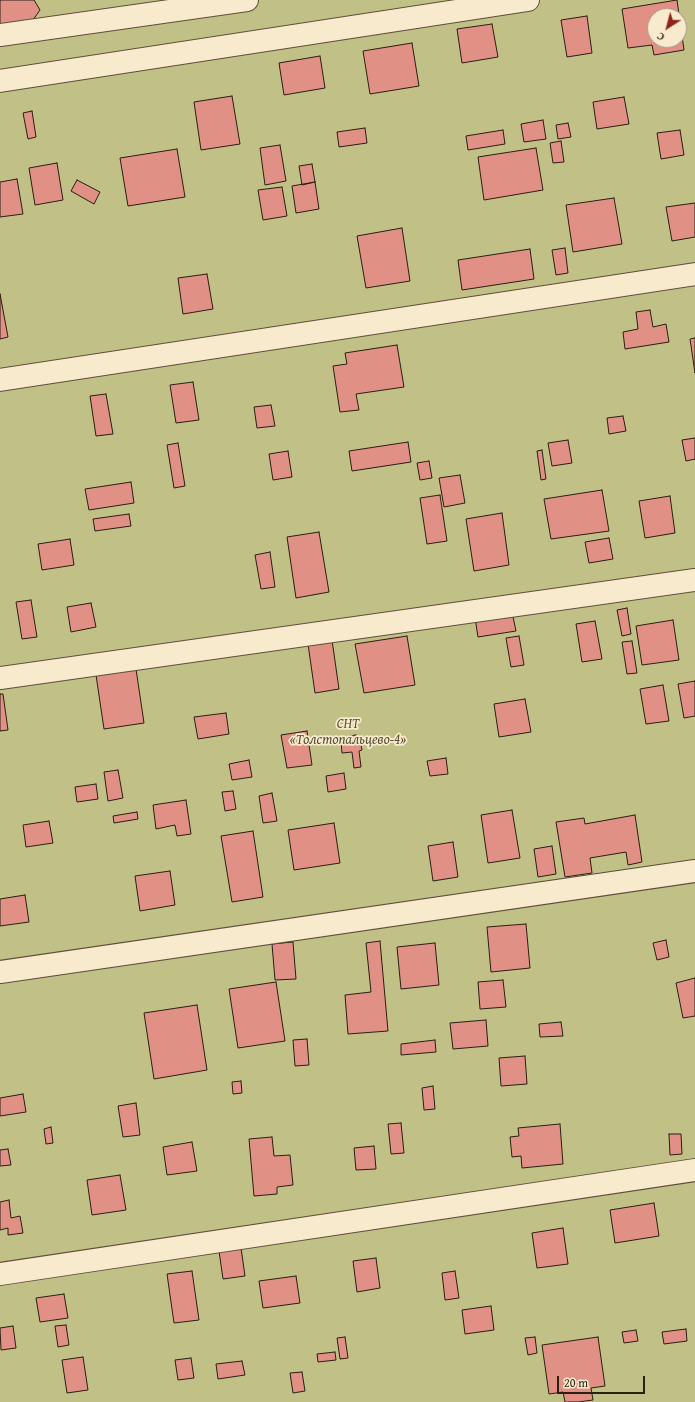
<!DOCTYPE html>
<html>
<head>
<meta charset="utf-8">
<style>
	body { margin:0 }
	#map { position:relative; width:695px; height:1402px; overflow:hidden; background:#f4dfb0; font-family:"Gentium Book Plus",serif }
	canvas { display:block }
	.north { position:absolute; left:647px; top:8px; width:40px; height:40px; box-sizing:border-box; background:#f8eacc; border:1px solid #a69982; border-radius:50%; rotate:216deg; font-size:11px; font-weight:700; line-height:16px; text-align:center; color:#2b1f12 }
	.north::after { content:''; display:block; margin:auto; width:14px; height:18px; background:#8f2418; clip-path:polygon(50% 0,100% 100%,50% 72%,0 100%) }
	.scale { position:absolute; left:557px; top:1376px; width:88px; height:18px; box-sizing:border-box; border:2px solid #2b1f12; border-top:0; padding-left:5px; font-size:12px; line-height:14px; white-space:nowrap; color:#2b1f12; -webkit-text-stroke:3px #f8eacc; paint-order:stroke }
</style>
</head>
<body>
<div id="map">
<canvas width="695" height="1402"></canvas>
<div class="north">С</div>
<div class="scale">20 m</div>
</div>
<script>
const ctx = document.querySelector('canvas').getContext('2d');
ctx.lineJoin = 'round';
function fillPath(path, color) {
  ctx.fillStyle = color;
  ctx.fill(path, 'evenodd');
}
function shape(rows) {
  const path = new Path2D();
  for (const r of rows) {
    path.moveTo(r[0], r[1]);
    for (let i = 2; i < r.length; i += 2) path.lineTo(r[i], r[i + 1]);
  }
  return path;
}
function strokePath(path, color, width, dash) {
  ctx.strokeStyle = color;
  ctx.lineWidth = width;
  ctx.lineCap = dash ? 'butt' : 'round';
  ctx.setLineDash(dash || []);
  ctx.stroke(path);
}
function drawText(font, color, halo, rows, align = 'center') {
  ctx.font = font + ' "Gentium Book Plus",serif';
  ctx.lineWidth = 3.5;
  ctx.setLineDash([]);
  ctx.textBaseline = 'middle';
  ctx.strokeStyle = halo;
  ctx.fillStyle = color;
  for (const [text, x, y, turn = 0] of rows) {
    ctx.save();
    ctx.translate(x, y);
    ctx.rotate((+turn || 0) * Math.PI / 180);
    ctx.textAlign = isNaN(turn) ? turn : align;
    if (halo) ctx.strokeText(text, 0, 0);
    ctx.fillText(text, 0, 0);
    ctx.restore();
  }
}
const green = shape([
	[0,0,695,0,695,1402,0,1402],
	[655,16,679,16,679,40,655,40]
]);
const building = shape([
	[0,0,34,0,40,10,33,20,0,31,0,0],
	[677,0,684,50,654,55,652,45,628,48,622,9,677,0],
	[655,16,679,16,679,40,655,40,655,16],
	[587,16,592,53,567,57,561,20,587,16],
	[492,24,498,57,462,63,457,29,492,24],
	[412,43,419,86,370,94,363,51,412,43],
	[320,56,325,88,284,95,279,63,320,56],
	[232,96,240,144,201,150,194,102,232,96],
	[624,97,629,124,597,129,593,102,624,97],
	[32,111,36,137,28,139,23,113,32,111],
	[543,120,546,139,524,142,521,124,543,120],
	[568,123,571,137,558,139,556,125,568,123],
	[365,128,367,143,339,147,337,132,365,128],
	[503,130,505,144,468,150,466,136,503,130],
	[680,130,684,155,661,159,657,133,680,130],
	[561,141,564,162,553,163,550,143,561,141],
	[280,145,286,181,265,185,260,148,280,145],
	[536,148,543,190,484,200,478,157,536,148],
	[177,149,185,197,128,206,120,158,177,149],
	[57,163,63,200,35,205,29,168,57,163],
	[312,164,315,182,302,185,299,166,312,164],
	[17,179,23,214,0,217,0,182,17,179],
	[77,180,100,192,94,204,71,191,77,180],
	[315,182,319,209,296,213,292,186,315,182],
	[282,187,287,216,263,220,258,190,282,187],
	[614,198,622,244,573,252,566,205,614,198],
	[695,203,695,237,672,241,666,207,695,203],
	[402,228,410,281,366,288,357,236,402,228],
	[565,248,568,273,556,275,552,250,565,248],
	[530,249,534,279,462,290,458,260,530,249],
	[207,274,213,309,183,314,178,278,207,274],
	[0,294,8,337,0,339,0,294],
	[650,310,653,327,666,324,669,342,625,349,623,332,638,329,636,312,650,310],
	[695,338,695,373,690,339,695,338],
	[397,345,404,387,356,394,359,410,340,412,333,366,347,364,345,353,397,345],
	[193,382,199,420,176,423,170,385,193,382],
	[106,394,113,434,96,436,90,396,106,394],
	[271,405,275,426,257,428,254,407,271,405],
	[623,416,626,431,609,434,607,418,623,416],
	[695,438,695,459,686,461,682,440,695,438],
	[568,440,572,463,552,466,548,443,568,440],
	[408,442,411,462,352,471,349,451,408,442],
	[178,443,185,486,174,488,167,445,178,443],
	[542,450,546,479,541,480,537,451,542,450],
	[288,451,292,477,273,480,269,454,288,451],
	[429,461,432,478,420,480,417,463,429,461],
	[460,475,465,503,444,507,439,478,460,475],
	[131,482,134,503,89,510,85,489,131,482],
	[602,490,609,531,551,539,544,499,602,490],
	[440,495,447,541,427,544,420,498,440,495],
	[670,496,675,533,645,538,639,501,670,496],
	[502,513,509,565,474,571,466,519,502,513],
	[129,514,131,526,95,531,93,519,129,514],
	[319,532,329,592,296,598,287,537,319,532],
	[609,538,613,559,589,563,585,542,609,538],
	[70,539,74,565,42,570,38,544,70,539],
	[270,552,275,587,261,589,255,555,270,552],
	[31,600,37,637,22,639,16,602,31,600],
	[91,603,96,627,71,632,67,607,91,603],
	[627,608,631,634,622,636,617,610,627,608],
	[512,612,516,631,478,637,475,618,512,612],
	[673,620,679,660,642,665,636,626,673,620],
	[595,621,602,659,582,662,576,624,595,621],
	[407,636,415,685,364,693,355,644,407,636],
	[519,636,524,665,511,667,506,638,519,636],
	[332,640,339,689,315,693,308,644,332,640],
	[632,641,637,673,627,674,622,642,632,641],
	[136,669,144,723,104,729,96,675,136,669],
	[695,681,695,716,684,718,678,684,695,681],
	[663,685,669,721,646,724,640,689,663,685],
	[0,694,3,694,8,730,0,731,0,694],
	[525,699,531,732,499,737,494,704,525,699],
	[226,713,229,734,198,739,194,717,226,713],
	[307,731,312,765,287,768,281,735,307,731],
	[356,735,357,740,360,740,362,750,359,751,361,767,354,768,352,752,342,753,341,742,350,741,349,736,356,735],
	[446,758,448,774,430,776,427,761,446,758],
	[249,760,252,777,232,780,229,764,249,760],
	[118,770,123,798,108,801,104,772,118,770],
	[344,773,346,789,328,792,326,776,344,773],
	[96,784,98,799,77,802,75,787,96,784],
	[233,791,236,809,225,811,222,792,233,791],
	[272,793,277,821,263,823,259,796,272,793],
	[186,800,191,834,177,836,175,825,156,829,153,805,186,800],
	[512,810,520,858,488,863,481,815,512,810],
	[137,812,138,819,114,823,113,816,137,812],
	[635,815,642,862,628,865,626,852,590,858,592,873,565,877,556,822,584,818,585,824,635,815],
	[49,821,53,843,26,847,23,825,49,821],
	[334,823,340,863,294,870,288,830,334,823],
	[253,831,263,897,232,902,221,836,253,831],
	[453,842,458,877,433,881,428,846,453,842],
	[552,846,556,874,538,877,534,849,552,846],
	[170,871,175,905,140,911,135,876,170,871],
	[25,895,29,922,0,926,0,899,25,895],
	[526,924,530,968,491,972,487,927,526,924],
	[666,940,669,957,657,960,653,943,666,940],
	[380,941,388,1031,348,1034,345,995,371,992,366,943,380,941],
	[293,942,296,979,275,980,272,944,293,942],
	[435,943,439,985,401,989,397,947,435,943],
	[695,978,695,1016,683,1018,676,983,695,978],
	[503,980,506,1007,480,1009,478,982,503,980],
	[276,982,285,1041,238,1048,229,989,276,982],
	[197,1005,207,1070,154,1079,144,1013,197,1005],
	[486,1020,488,1046,453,1049,450,1023,486,1020],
	[561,1022,563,1036,540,1037,539,1024,561,1022],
	[307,1039,309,1065,295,1066,293,1040,307,1039],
	[435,1040,436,1052,401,1055,401,1044,435,1040],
	[525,1056,527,1084,501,1086,499,1058,525,1056],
	[241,1081,242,1093,233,1094,232,1082,241,1081],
	[433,1086,435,1109,424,1110,422,1088,433,1086],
	[23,1094,26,1112,0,1116,0,1098,23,1094],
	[136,1103,140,1135,123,1137,118,1106,136,1103],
	[401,1123,404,1153,391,1154,388,1124,401,1123],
	[560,1124,563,1164,522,1168,521,1156,512,1157,510,1137,519,1136,518,1128,560,1124],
	[51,1127,53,1143,46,1144,44,1129,51,1127],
	[669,1134,681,1134,682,1154,670,1155,669,1134],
	[272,1137,274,1156,290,1155,293,1185,277,1187,277,1194,254,1196,249,1139,272,1137],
	[192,1142,197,1171,167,1175,163,1147,192,1142],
	[374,1146,376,1169,356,1170,354,1148,374,1146],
	[8,1149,11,1165,0,1166,0,1150,8,1149],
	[120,1175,126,1210,92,1215,87,1180,120,1175],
	[9,1200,11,1218,20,1216,23,1233,8,1235,8,1228,0,1230,0,1202,9,1200],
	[654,1203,659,1236,615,1243,610,1210,654,1203],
	[563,1228,568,1264,537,1268,532,1233,563,1228],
	[240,1241,245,1276,223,1279,218,1244,240,1241],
	[376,1258,380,1288,357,1292,353,1261,376,1258],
	[192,1271,199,1320,174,1323,167,1274,192,1271],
	[455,1271,459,1298,445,1300,442,1273,455,1271],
	[296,1276,300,1303,263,1308,259,1281,296,1276],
	[64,1294,68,1318,40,1322,36,1298,64,1294],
	[491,1306,494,1330,465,1334,462,1310,491,1306],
	[66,1325,69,1345,58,1347,55,1326,66,1325],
	[13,1326,16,1348,1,1350,0,1328,13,1326],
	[686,1329,687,1341,664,1344,662,1332,686,1329],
	[636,1330,638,1341,624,1343,622,1332,636,1330],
	[345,1337,348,1358,340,1359,337,1338,345,1337],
	[535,1337,537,1353,528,1355,525,1338,535,1337],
	[598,1337,605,1386,591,1388,593,1400,578,1402,565,1402,563,1392,549,1394,542,1345,598,1337],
	[335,1352,336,1360,318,1362,317,1354,335,1352],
	[83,1357,88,1390,67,1393,62,1360,83,1357],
	[191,1358,194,1378,178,1380,175,1360,191,1358],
	[242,1361,245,1375,218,1379,216,1364,242,1361],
	[302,1372,305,1391,293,1393,290,1373,302,1372]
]);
const minor = shape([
	[0,35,247,0],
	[0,81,528,0],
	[0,380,695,274],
	[0,678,695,580],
	[0,972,695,871],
	[0,1274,695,1170]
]);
const parkNames = [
	["СНТ",348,724],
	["«Толстопальцево-4»",348,740]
];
fillPath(green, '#c1c087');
fillPath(building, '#e19086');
strokePath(building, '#2b1f12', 1);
strokePath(minor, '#5d4f3a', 24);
strokePath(minor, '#f8eacc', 22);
drawText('italic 14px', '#584f35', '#f8eacc', parkNames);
</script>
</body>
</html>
